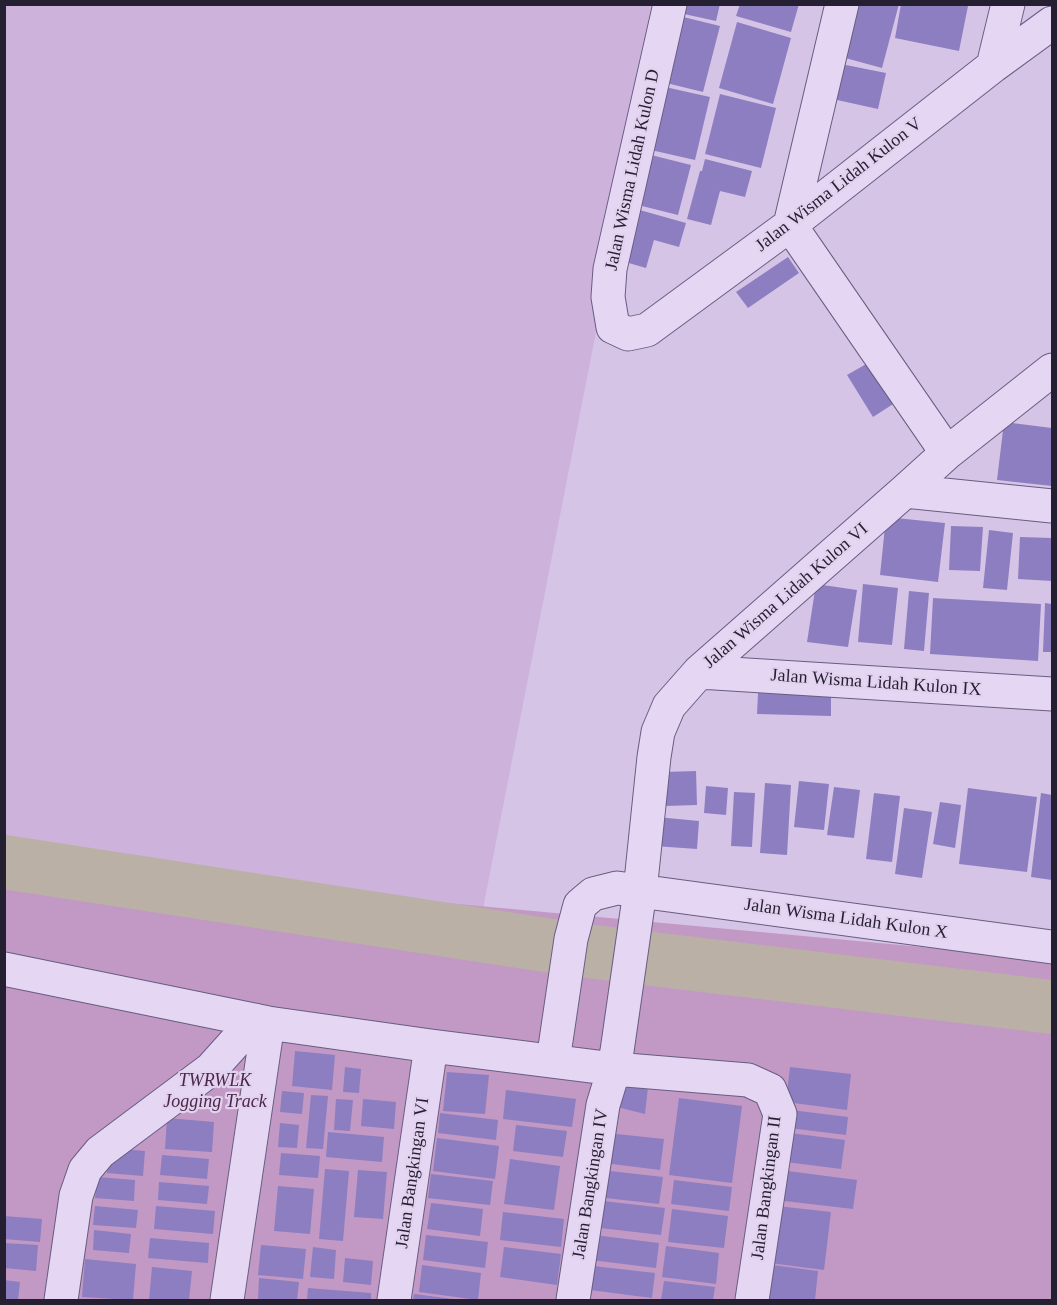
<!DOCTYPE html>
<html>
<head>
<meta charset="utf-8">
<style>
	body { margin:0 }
	#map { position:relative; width:1057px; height:1305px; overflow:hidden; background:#d6c4e7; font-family:Georgia,serif }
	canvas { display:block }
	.frame { position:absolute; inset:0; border:6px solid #241f31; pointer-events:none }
</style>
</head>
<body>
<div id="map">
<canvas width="1057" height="1305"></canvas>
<div class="frame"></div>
</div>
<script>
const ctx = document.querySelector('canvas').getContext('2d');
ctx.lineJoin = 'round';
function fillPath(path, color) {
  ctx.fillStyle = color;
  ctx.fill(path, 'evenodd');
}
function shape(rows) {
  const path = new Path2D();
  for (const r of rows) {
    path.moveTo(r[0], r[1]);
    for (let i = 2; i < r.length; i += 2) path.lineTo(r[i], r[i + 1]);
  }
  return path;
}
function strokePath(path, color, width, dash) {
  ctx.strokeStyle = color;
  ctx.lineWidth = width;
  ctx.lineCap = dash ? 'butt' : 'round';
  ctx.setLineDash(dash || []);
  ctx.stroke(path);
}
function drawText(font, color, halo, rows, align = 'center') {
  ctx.font = font + ' Georgia,serif';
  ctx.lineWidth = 4.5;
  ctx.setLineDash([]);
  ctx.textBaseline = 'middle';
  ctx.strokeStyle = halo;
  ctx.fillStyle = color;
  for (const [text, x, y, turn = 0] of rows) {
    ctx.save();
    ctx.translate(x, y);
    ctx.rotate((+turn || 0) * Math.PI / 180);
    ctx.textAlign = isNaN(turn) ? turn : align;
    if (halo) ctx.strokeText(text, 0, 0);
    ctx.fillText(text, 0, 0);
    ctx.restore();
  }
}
const farmland = shape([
	[4,5,660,5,480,924,5,848]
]);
const green = shape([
	[4,862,1052,959,1052,1300,5,1300]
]);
const river = shape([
	[4,862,578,950,1052,1007]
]);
const building = shape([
	[676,4,720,4,716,21,675,12],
	[740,4,799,4,791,32,736,16],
	[851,4,899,4,882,68,838,56],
	[901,4,968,6,959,51,895,38],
	[671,14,720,26,703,92,654,80],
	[737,22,791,38,773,104,719,88],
	[836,63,886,73,878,109,828,98],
	[656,85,710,97,695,160,642,148],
	[720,94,776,108,761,168,705,154],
	[643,153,691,165,678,215,630,203],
	[705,159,752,171,745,197,720,191,711,225,687,219,700,171,702,171],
	[629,207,686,223,679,247,654,240,646,268,615,259],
	[788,257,799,273,748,308,736,292],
	[875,359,901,399,873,417,847,375],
	[1004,422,1052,428,1052,486,997,480],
	[886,517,945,523,938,582,880,575],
	[951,526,983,527,980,571,949,570],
	[989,530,1013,533,1007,590,983,588],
	[1020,537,1052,538,1052,581,1018,579],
	[816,584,857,590,848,647,807,642],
	[863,584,898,588,892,645,858,642],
	[909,591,929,593,924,651,904,649],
	[933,598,1041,604,1038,661,930,654],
	[1045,603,1052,604,1052,652,1043,652],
	[758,693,831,695,831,716,757,714],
	[696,771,697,805,665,806,664,772],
	[799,781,829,784,824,830,794,827],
	[765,783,791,785,787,855,760,853],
	[706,786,728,788,726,815,704,813],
	[834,787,860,790,854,838,827,835],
	[968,788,1037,797,1027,872,959,864],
	[734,792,755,793,752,847,731,846],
	[874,793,900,796,892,862,866,859],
	[1041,793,1052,795,1052,880,1031,877],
	[940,802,961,805,955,848,933,844],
	[904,808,932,812,922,878,895,874],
	[657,817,699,821,697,849,654,846],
	[295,1051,335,1055,332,1090,292,1086],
	[345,1067,361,1069,359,1093,343,1092],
	[790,1067,851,1074,847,1110,786,1102],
	[447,1072,489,1075,485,1114,443,1111],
	[616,1083,648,1087,645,1114,609,1105],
	[506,1090,576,1099,572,1127,503,1119],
	[282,1091,304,1093,302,1114,280,1112],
	[311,1095,328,1096,323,1149,306,1148],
	[679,1098,742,1106,732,1183,669,1175],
	[336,1099,353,1100,350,1131,334,1130],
	[363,1099,396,1102,394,1129,361,1126],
	[791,1110,848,1117,846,1135,789,1128],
	[440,1113,498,1120,496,1140,438,1133],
	[167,1118,214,1122,212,1152,165,1149],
	[280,1123,299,1125,297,1148,278,1147],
	[516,1125,567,1131,563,1157,513,1151],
	[328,1132,384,1137,382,1162,326,1157],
	[782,1132,845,1140,841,1169,778,1161],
	[607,1133,664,1139,660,1170,604,1163],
	[437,1138,499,1146,495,1179,433,1171],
	[109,1148,145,1151,143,1176,107,1173],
	[281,1153,320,1156,318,1178,279,1175],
	[162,1155,209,1159,207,1179,160,1175],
	[510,1159,560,1166,554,1210,504,1204],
	[325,1169,349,1171,343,1241,319,1239],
	[358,1170,387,1172,383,1219,354,1217],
	[601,1170,663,1177,659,1204,597,1197],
	[780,1170,857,1180,853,1209,776,1200],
	[431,1174,493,1181,490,1205,428,1198],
	[97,1177,135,1180,134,1201,95,1198],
	[674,1180,732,1187,729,1211,671,1204],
	[159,1182,209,1186,207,1204,158,1200],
	[278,1186,314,1189,310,1234,274,1231],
	[603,1201,665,1208,661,1235,600,1228],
	[431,1203,483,1209,480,1236,427,1229],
	[95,1206,138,1210,136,1228,93,1225],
	[156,1206,215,1211,213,1234,154,1229],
	[777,1206,831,1212,824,1270,770,1263],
	[672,1209,728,1216,724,1248,668,1242],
	[503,1212,564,1219,561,1247,500,1240],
	[4,1216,42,1219,40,1242,4,1239],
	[94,1230,131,1234,129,1253,93,1250],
	[426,1235,488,1242,485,1268,423,1260],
	[594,1235,659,1243,656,1268,591,1260],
	[150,1238,209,1243,208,1263,148,1258],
	[4,1243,38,1245,36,1271,4,1268],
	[261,1245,306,1249,303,1279,258,1275],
	[666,1246,719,1253,716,1284,662,1277],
	[313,1247,336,1250,334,1279,310,1277],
	[504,1247,561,1254,557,1285,500,1277],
	[345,1258,373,1261,371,1285,343,1282],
	[85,1259,136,1264,133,1300,82,1297],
	[765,1264,818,1271,815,1300,764,1300],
	[422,1265,481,1273,478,1300,419,1292],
	[593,1266,655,1273,652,1298,590,1290],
	[152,1267,192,1271,189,1300,149,1300],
	[259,1278,299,1282,297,1300,258,1299],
	[4,1280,20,1282,18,1300,4,1300],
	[664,1281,715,1287,713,1300,661,1300],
	[308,1288,371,1293,371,1300,307,1300],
	[414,1294,453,1299,453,1300,413,1300]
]);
const minor = shape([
	[670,4,610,269,608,297,613,327,628,334,647,330,790,225,993,66,1052,23],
	[842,4,790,225,947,453],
	[993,66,1008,4],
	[905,491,1052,506],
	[699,672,1052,694],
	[4,969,268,1023,431,1046,614,1069,748,1080,770,1090,780,1114,752,1300],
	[553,1061,571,939,580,905,593,894,617,888,1052,947],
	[61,1300,76,1196,85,1170,100,1152,211,1069,255,1020],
	[227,1300,268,1023],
	[394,1300,431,1046],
	[573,1300,603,1105,614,1069,617,1051,640,891,654,757,658,732,669,706,699,672,905,491,947,453,1052,370]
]);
const streetNames = [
	["Jalan Wisma Lidah Kulon D",633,170,-78],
	["Jalan Wisma Lidah Kulon V",839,185,-38],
	["Jalan Wisma Lidah Kulon VI",786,596,-41],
	["Jalan Wisma Lidah Kulon IX",876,683,4],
	["Jalan Wisma Lidah Kulon X",846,919,8],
	["Jalan Bangkingan VI",413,1173,-82],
	["Jalan Bangkingan IV",591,1184,-81],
	["Jalan Bangkingan II",767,1188,-83]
];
const parkNames = [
	["TWRWLK",215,1081],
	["Jogging Track",215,1102]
];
fillPath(farmland, '#cdb2dc');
fillPath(green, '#c199c4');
strokePath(river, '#bbb0a5', 54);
fillPath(building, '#8d7ec1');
strokePath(minor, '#685d80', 35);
strokePath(minor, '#e5d6f4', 33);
drawText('18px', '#241f31', '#e2d2f0', streetNames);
drawText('italic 18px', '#4b2849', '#e2d2f0', parkNames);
</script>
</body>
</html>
